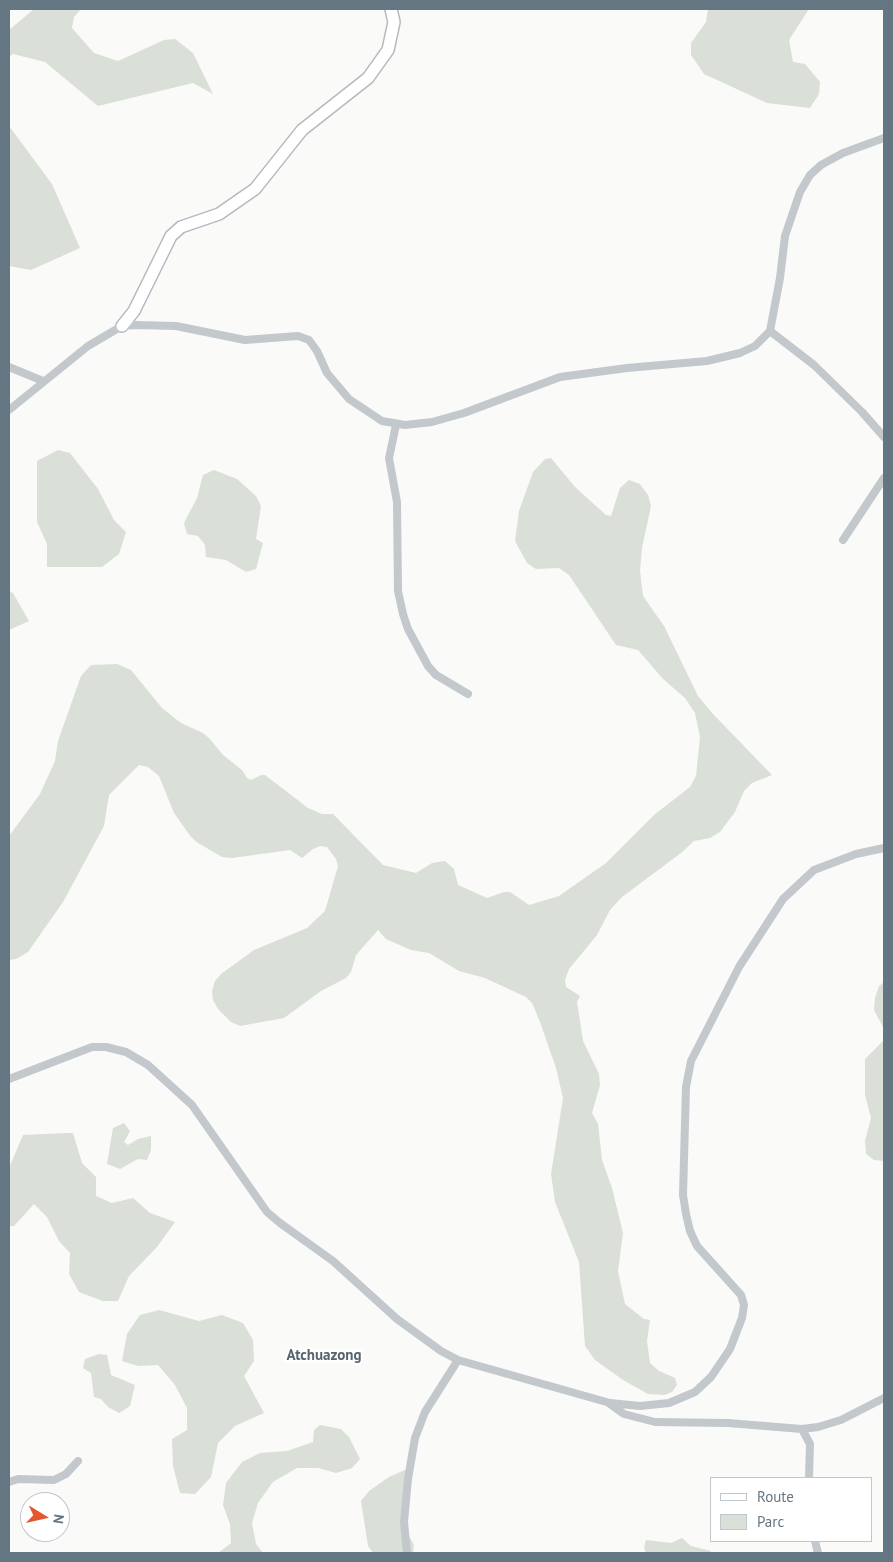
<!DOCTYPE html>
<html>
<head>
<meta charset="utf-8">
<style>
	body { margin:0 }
	#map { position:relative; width:893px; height:1562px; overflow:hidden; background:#fafaf8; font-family:"PT Sans",sans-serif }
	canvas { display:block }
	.frame { position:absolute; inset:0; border:10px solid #657683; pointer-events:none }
	.legend { position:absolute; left:710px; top:1477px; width:162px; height:65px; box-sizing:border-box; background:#fff; border:1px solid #c1c8cd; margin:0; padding:6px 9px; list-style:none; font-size:15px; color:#657683 }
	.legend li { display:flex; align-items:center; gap:10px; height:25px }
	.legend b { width:25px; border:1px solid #c1c8cd }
	.north { position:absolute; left:20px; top:1492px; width:50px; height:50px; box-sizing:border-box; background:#fff; border:1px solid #c1c8cd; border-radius:50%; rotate:99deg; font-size:14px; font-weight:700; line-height:20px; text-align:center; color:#657683 }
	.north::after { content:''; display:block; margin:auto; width:18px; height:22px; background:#e4572e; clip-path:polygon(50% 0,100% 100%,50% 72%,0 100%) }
</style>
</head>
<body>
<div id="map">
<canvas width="893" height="1562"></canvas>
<div class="frame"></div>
<ul class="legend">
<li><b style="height:6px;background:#fff"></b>Route</li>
<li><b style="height:14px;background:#dadfd7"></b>Parc</li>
</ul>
<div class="north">N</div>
</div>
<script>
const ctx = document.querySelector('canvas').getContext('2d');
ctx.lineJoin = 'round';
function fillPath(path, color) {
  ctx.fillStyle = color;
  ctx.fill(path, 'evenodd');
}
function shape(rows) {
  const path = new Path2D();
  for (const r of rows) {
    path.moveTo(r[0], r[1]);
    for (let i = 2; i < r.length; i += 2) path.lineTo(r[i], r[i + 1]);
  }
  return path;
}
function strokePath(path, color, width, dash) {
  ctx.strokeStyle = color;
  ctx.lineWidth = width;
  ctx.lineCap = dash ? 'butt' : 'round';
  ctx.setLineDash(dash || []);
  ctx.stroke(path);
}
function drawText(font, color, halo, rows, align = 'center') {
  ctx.font = font + ' "PT Sans",sans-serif';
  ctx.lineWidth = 5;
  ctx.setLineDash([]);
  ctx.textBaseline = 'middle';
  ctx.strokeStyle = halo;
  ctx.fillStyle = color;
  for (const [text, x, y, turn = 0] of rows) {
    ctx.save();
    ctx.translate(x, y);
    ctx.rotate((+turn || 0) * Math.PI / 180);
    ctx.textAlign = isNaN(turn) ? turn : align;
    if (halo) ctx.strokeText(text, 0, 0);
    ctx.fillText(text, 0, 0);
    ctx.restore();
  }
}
const green = shape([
	[34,9,81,9,74,17,72,28,94,53,118,61,164,40,175,39,193,53,213,94,193,83,98,106,45,62,13,54,9,57,9,30],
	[708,9,809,9,789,40,793,62,805,64,820,82,819,94,810,108,767,103,704,74,691,55,691,43,706,22],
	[9,126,52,184,80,248,31,270,9,266],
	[58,450,70,453,98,489,114,520,126,532,119,554,102,567,47,567,47,544,37,522,37,461],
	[551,458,575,487,606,515,611,516,620,488,629,480,640,484,648,495,651,506,642,548,640,571,643,596,664,626,698,696,713,714,772,775,752,783,744,791,735,812,720,832,710,838,694,841,681,853,622,897,610,910,597,935,569,969,565,980,566,987,580,996,577,1002,583,1041,599,1074,600,1085,592,1113,598,1124,602,1160,612,1188,623,1233,618,1271,625,1304,644,1319,650,1320,647,1341,650,1363,659,1371,675,1378,677,1385,672,1392,665,1395,648,1394,623,1380,595,1360,585,1346,579,1262,555,1202,551,1174,563,1098,556,1068,540,1022,532,1003,526,997,485,978,459,971,429,953,411,950,386,939,378,930,356,955,351,972,346,978,321,991,284,1018,240,1026,231,1022,218,1009,213,1000,212,991,215,981,221,974,254,950,307,928,325,911,338,866,336,859,327,847,320,846,313,849,302,858,290,850,232,858,222,857,198,843,191,837,174,813,159,776,148,767,139,765,109,795,104,826,63,902,28,952,16,959,9,960,9,836,40,794,55,761,58,741,81,676,91,665,117,664,131,670,162,708,181,723,203,733,210,739,223,755,242,770,247,778,251,780,261,775,265,775,308,808,322,814,333,814,383,865,416,873,432,863,445,861,454,869,458,885,487,898,504,892,510,892,529,905,559,896,606,863,654,815,690,787,696,776,700,737,695,713,685,698,663,679,638,650,616,645,569,575,559,568,536,569,527,563,515,541,519,511,533,472,545,459],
	[214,470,237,479,256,496,261,506,256,539,263,543,256,569,246,572,226,560,206,557,205,545,198,536,187,534,184,523,197,498,203,475],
	[9,591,13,593,29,621,9,630],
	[884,982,884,1029,874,1010,875,998,879,986],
	[884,1034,884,1161,874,1160,866,1154,865,1141,871,1118,865,1095,865,1059,883,1041],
	[124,1123,130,1131,124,1142,128,1145,138,1139,151,1136,151,1150,147,1160,138,1159,120,1169,107,1164,113,1128],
	[67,1133,73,1133,82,1163,96,1177,96,1196,112,1203,133,1198,150,1213,175,1222,157,1247,129,1276,118,1301,103,1301,79,1292,69,1274,70,1253,59,1241,47,1217,34,1204,14,1226,9,1226,9,1168,23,1135],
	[159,1310,199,1321,222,1315,243,1323,253,1340,254,1361,244,1376,264,1413,235,1426,218,1443,211,1477,195,1494,180,1493,173,1466,172,1439,187,1430,187,1408,175,1385,158,1365,138,1366,122,1361,127,1334,140,1315],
	[99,1354,107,1355,111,1375,135,1385,130,1406,119,1413,108,1407,101,1399,94,1397,91,1373,83,1368,85,1359],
	[320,1425,341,1429,349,1437,360,1459,352,1468,336,1473,318,1468,297,1468,273,1482,258,1503,252,1523,256,1544,263,1553,218,1553,231,1543,230,1524,223,1505,226,1483,242,1462,260,1453,287,1451,313,1442,314,1430],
	[407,1469,404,1527,414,1545,413,1553,373,1553,368,1546,361,1501,369,1491,389,1477],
	[682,1538,691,1546,711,1551,710,1553,646,1553,644,1548,646,1540,671,1543]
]);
const street = shape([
	[770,331,814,365,862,412,884,437],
	[9,367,43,381],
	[9,410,88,346,122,326,136,325,176,326,245,340,298,336,309,340,317,351,327,373,349,399,382,421,405,425,432,422,464,413,560,377,627,368,707,361,740,353,755,346,770,331,780,278,785,236,800,192,810,175,821,165,843,153,884,138],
	[396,425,389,458,397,502,398,591,403,614,408,629,428,666,436,675,468,694],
	[843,540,884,478],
	[9,1079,92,1047,106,1047,126,1052,148,1065,192,1105,267,1212,280,1223,333,1261,397,1319,441,1351,458,1360,610,1403,640,1406,669,1403,695,1392,711,1377,730,1349,742,1318,744,1305,741,1295,697,1246,690,1231,686,1214,683,1195,686,1087,691,1061,739,967,783,899,814,870,856,854,884,848],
	[610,1404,624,1414,655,1422,728,1423,802,1429,818,1427,841,1420,884,1398],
	[802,1429,810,1444,809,1478],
	[9,1482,18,1479,54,1480,66,1474,78,1461],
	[815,1541,818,1553],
	[407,1553,404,1522,408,1479,415,1438,425,1412,458,1360]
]);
const secondary = shape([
	[122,326,134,311,171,236,181,227,219,214,255,189,302,130,368,78,388,50,394,22,391,9]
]);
const quarterNames = [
	["Atchuazong",324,1356]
];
fillPath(green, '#dadfd7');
strokePath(secondary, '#b3babf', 14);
strokePath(street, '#c3c8cc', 8);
strokePath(secondary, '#fff', 11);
drawText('bold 15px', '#57646e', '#fff', quarterNames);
</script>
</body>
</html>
